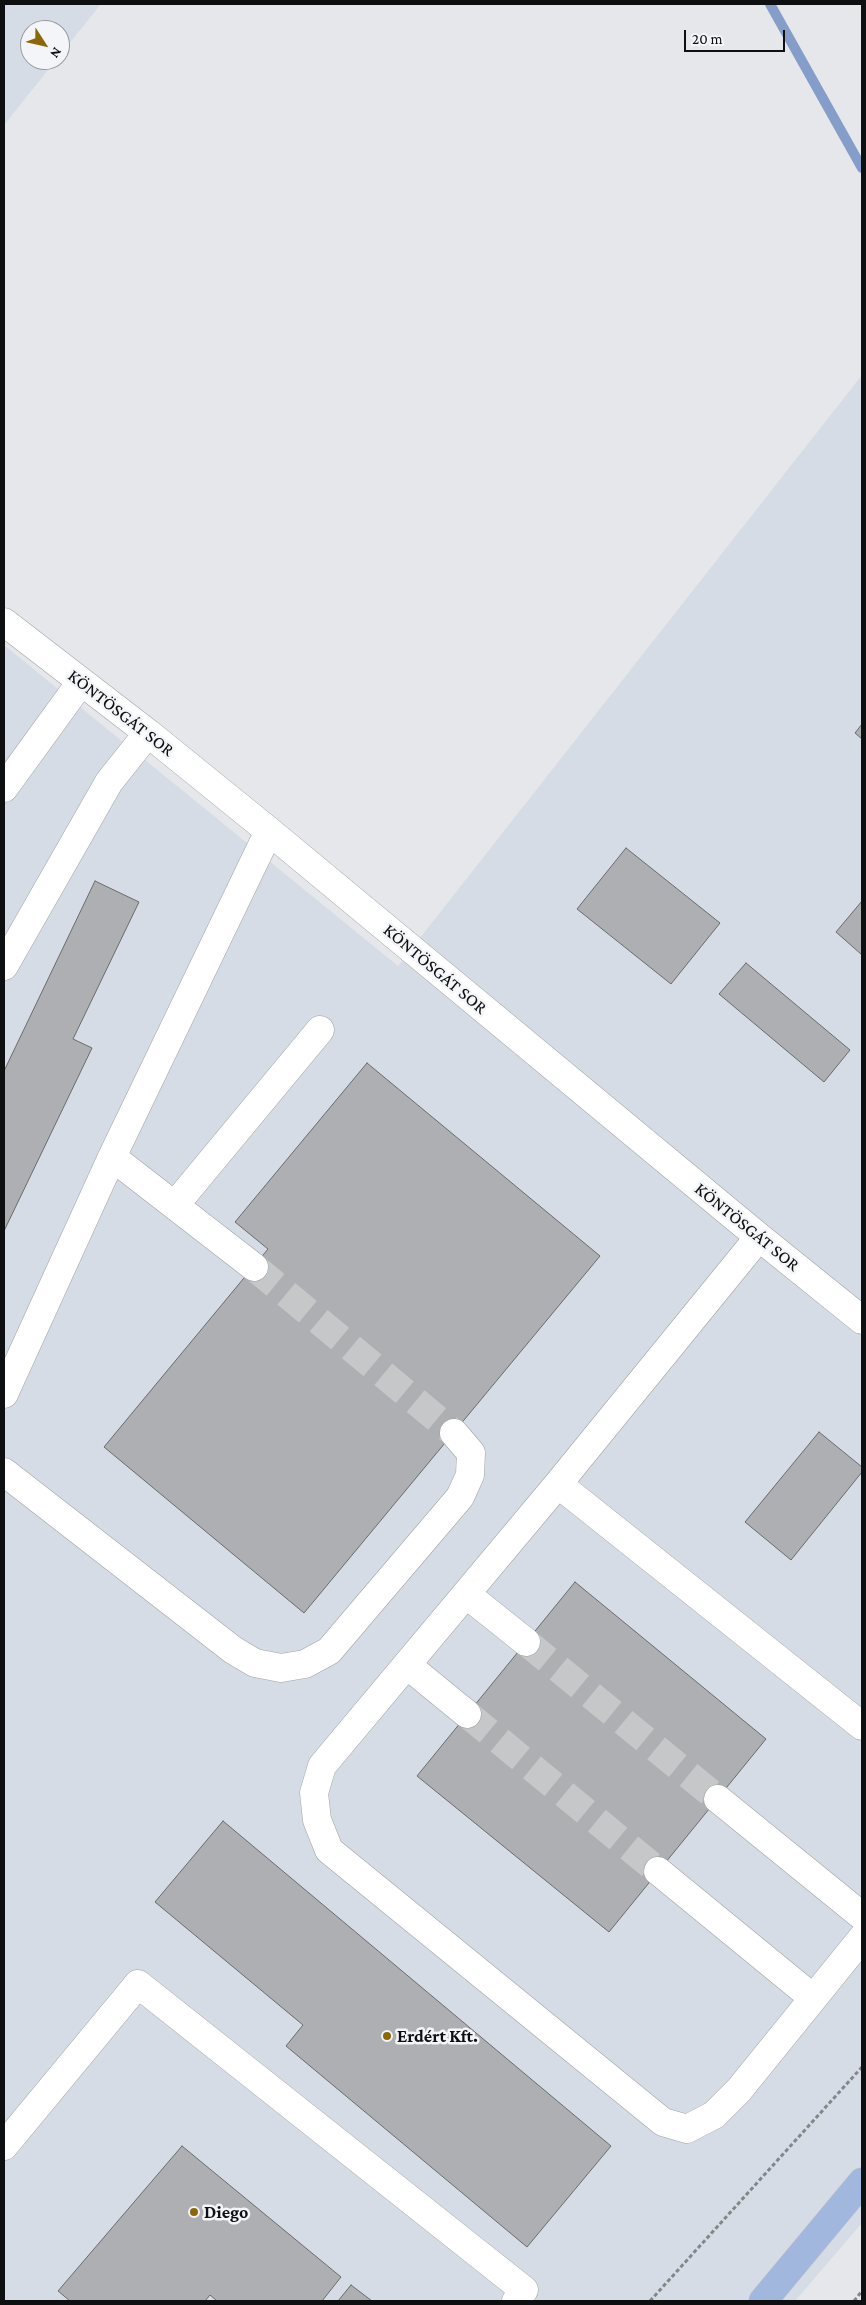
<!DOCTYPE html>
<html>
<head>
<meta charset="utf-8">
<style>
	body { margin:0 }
	#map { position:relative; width:866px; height:2305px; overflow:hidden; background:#e5e7ea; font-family:"Crimson Pro",serif }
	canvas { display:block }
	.frame { position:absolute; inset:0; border:5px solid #0e0f10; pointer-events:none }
	.north { position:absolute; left:20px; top:20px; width:50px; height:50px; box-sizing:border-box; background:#f3f5f8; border:1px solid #97999b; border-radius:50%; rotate:125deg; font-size:14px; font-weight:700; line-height:20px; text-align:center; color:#0e0f10 }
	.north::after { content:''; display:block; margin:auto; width:18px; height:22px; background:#8d6608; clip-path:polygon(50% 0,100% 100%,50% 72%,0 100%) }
	.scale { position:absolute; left:684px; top:30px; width:101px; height:22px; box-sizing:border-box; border:2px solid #0e0f10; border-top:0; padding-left:6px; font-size:15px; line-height:18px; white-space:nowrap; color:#0e0f10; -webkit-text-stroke:4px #f3f5f8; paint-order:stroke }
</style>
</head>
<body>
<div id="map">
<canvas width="866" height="2305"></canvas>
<div class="frame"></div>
<div class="north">N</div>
<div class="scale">20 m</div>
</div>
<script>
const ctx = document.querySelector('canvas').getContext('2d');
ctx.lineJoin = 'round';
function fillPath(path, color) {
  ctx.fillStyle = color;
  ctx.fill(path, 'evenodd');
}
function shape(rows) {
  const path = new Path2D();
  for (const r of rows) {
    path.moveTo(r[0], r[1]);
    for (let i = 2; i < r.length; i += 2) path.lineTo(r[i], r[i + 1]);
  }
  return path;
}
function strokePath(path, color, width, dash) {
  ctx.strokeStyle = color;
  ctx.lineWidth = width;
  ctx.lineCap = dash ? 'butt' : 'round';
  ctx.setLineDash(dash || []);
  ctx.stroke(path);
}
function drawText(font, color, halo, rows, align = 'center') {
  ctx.font = font + ' "Crimson Pro",serif';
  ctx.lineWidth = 5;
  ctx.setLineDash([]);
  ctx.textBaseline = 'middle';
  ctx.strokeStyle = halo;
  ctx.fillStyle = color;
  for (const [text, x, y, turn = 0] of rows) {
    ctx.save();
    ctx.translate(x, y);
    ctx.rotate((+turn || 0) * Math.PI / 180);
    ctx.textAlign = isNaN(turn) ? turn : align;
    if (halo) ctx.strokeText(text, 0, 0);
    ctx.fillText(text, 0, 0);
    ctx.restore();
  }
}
const built = shape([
	[4,4,101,4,60,55,60,30,30,30,30,60,56,60,4,125],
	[862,375,862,2223,795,2301,4,2301,4,645,398,966]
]);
const stream = shape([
	[770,4,862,168]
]);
const building = shape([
	[862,724,862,739,855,733,862,724],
	[626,848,720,923,671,984,577,909,626,848],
	[95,881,139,902,73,1039,92,1048,4,1231,4,1071,95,881],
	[862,901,862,955,836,932,862,901],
	[746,963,850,1050,824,1082,719,994,746,963],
	[367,1063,600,1256,304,1613,104,1447,268,1249,235,1222,367,1063],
	[819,1432,862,1467,862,1472,791,1560,745,1522,819,1432],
	[575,1582,766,1739,609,1932,417,1776,575,1582],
	[223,1821,611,2146,527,2247,286,2046,303,2025,155,1902,223,1821],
	[182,2146,341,2277,322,2301,217,2301,210,2295,205,2301,70,2301,58,2291,182,2146],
	[351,2285,372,2301,338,2301,351,2285]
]);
const minorTunnel = shape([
	[254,1267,454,1433],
	[526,1642,718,1799],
	[467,1714,658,1871]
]);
const path = shape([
	[650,2301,862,2067],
	[854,2301,862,2291]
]);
const minor = shape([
	[4,622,148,733,269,831,759,1237,862,1320],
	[4,788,81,682],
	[4,966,109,782,148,733],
	[112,1157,254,1267],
	[175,1205,320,1030],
	[759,1237,558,1484,322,1766,314,1793,317,1820,329,1850,663,2122,687,2129,714,2115,739,2090,862,1938],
	[4,1394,112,1157,269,831],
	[4,1472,233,1650,255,1663,281,1668,305,1664,329,1651,460,1497,470,1475,471,1453,454,1433],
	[558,1484,862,1726],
	[466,1594,526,1642],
	[407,1665,467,1714],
	[718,1799,862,1916],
	[658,1871,813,1998],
	[4,2146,138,1984,524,2290,516,2301]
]);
const major = shape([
	[763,2301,862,2182]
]);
const markers = [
	[387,2036,5,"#8d6608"],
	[194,2212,5,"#8d6608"]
];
const streetNames = [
	["KÖNTÖSGÁT SOR",121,713,38],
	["KÖNTÖSGÁT SOR",435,969,40],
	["KÖNTÖSGÁT SOR",747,1227,39]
];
const poiNames = [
	["Erdért Kft.",397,2036],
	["Diego",204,2212]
];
fillPath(built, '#d6dce5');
strokePath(stream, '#859dc9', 10);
fillPath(building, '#adafb2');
strokePath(building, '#6a6c6e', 1);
strokePath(minorTunnel, '#c5c7c9', 28, [28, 14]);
strokePath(minor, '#a1a3a5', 29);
strokePath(major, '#c5c5c6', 29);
strokePath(path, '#848688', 3, [4, 2.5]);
strokePath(minor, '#fff', 28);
strokePath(major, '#a1b7de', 28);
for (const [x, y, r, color] of markers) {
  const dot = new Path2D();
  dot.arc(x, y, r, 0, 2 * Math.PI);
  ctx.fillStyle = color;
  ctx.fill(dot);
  strokePath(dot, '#f3f5f8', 2);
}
drawText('18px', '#0e0f10', '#f3f5f8', streetNames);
drawText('bold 18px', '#0e0f10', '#f3f5f8', poiNames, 'left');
</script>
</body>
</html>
